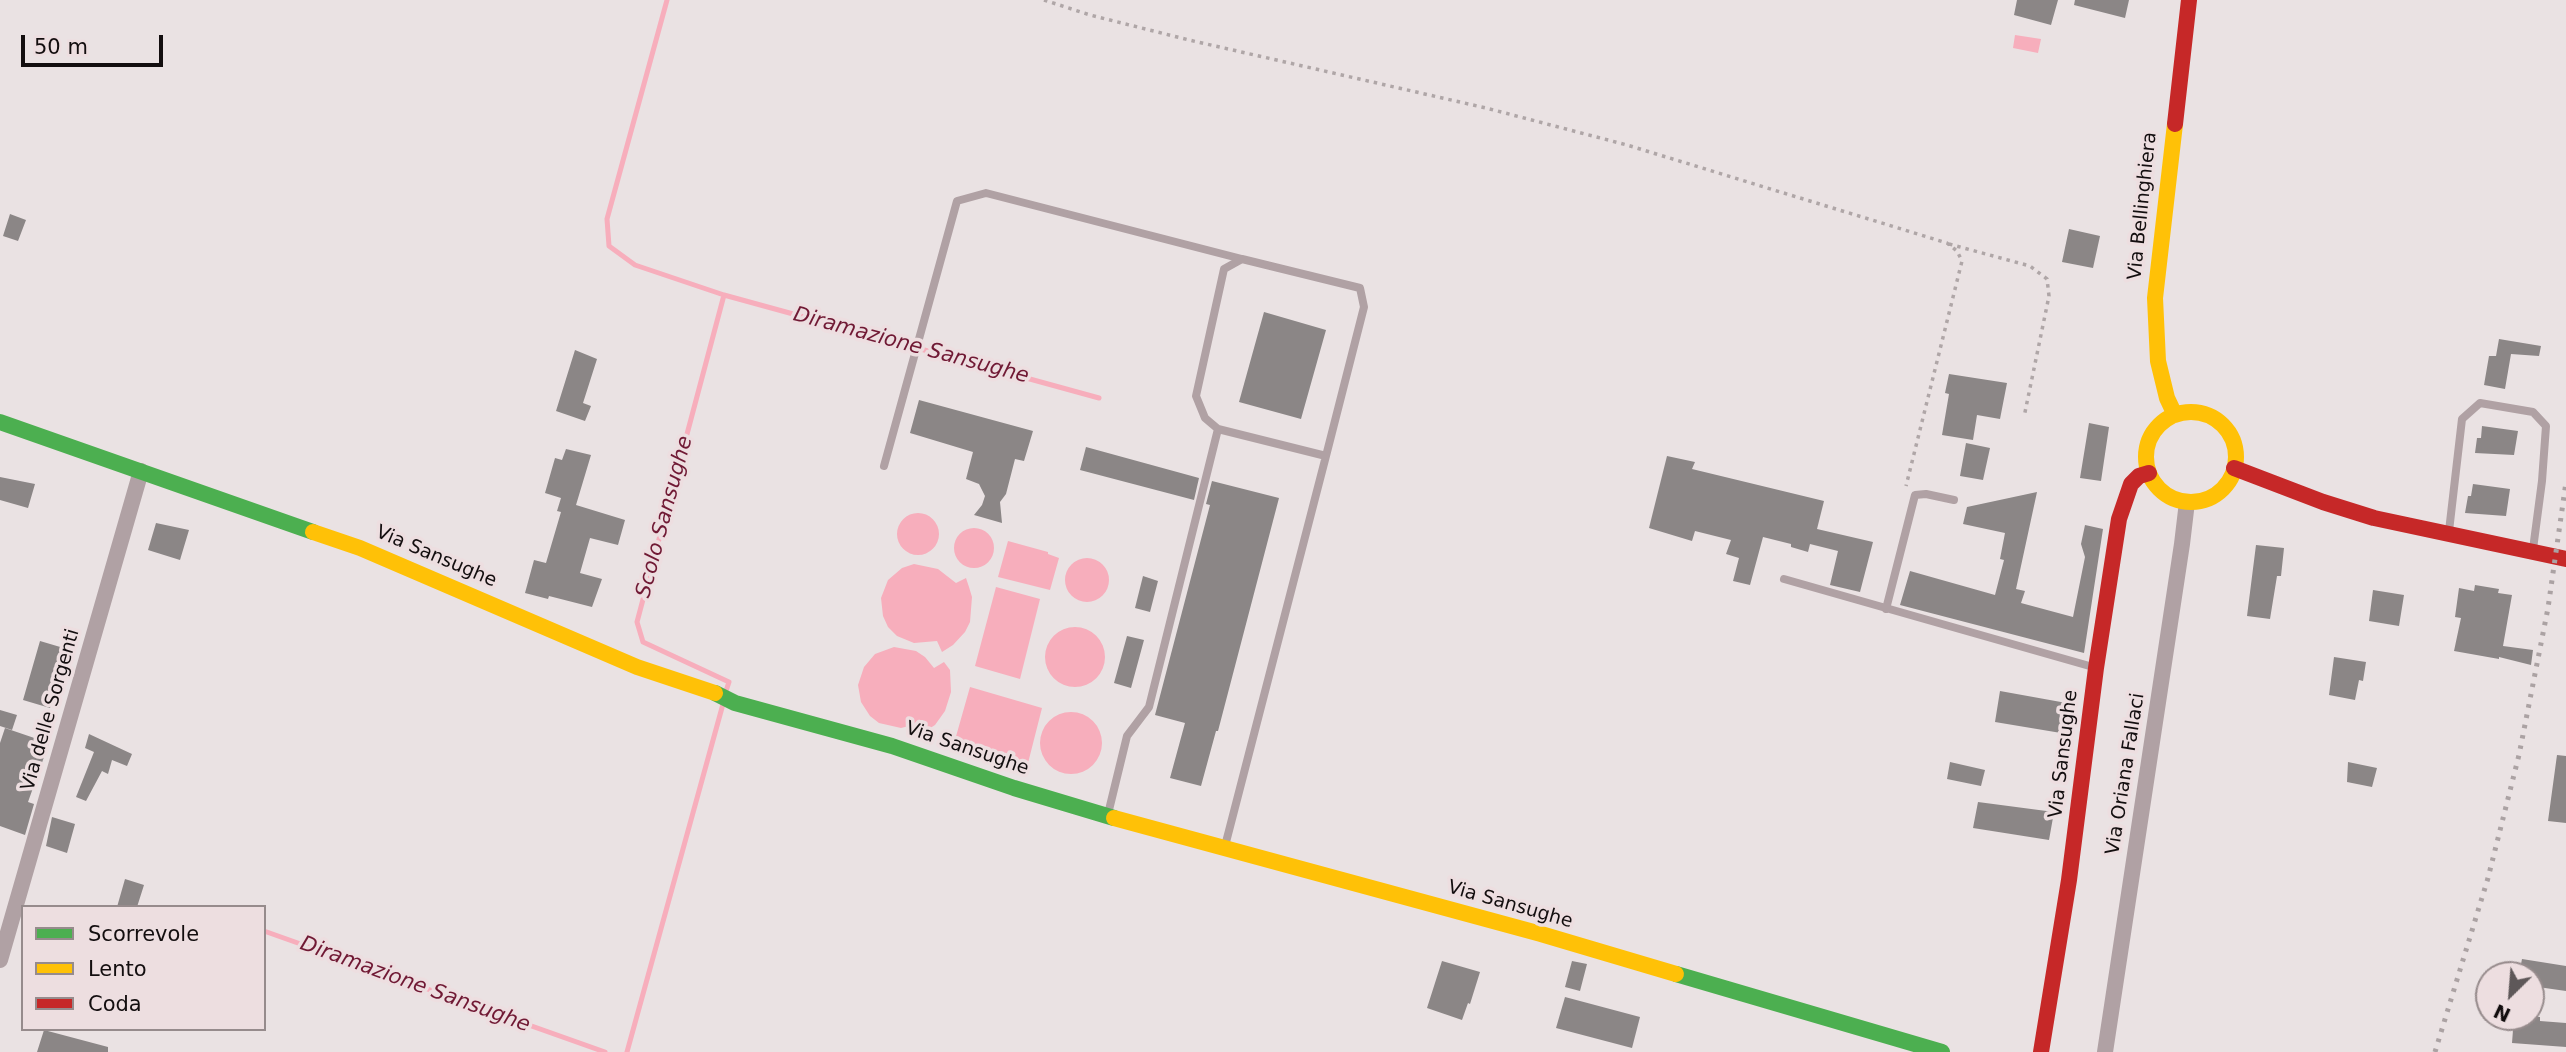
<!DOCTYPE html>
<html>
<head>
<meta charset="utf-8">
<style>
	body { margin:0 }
	#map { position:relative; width:2566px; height:1052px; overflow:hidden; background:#eae2e3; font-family:"DejaVu Sans",sans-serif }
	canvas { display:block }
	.legend { position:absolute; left:21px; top:905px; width:245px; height:126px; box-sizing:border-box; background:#eddee0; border:2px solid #968b8c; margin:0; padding:9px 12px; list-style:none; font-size:21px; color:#130e0f }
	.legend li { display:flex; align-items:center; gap:14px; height:35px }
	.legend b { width:35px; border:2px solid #968b8c }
	.north { position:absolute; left:2475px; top:961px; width:70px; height:70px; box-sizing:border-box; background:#eddee0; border:2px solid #968b8c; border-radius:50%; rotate:205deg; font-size:19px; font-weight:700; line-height:28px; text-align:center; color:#130e0f }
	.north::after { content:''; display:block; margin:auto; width:24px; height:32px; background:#5e5859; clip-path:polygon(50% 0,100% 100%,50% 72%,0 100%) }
	.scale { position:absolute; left:21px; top:35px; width:142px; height:32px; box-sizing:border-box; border:4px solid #130e0f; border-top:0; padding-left:9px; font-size:21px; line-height:24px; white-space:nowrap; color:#130e0f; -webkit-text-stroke:5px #eddee0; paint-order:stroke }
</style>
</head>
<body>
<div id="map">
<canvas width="2566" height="1052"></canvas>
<ul class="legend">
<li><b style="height:9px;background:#4caf50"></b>Scorrevole</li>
<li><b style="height:9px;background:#ffc107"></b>Lento</li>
<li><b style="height:9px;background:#c62828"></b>Coda</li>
</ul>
<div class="north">N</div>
<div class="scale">50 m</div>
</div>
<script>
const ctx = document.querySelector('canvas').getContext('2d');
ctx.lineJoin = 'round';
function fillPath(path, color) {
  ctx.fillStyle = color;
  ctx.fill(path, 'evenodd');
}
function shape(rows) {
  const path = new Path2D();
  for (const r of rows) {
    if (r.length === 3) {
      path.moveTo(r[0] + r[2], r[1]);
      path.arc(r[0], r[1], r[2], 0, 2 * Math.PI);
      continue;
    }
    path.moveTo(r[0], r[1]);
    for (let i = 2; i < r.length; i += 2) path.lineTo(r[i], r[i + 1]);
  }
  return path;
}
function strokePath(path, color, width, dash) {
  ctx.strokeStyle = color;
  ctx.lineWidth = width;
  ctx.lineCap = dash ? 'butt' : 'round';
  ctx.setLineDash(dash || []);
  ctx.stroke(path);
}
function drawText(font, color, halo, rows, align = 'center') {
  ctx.font = font + ' "DejaVu Sans",sans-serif';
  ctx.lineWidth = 7;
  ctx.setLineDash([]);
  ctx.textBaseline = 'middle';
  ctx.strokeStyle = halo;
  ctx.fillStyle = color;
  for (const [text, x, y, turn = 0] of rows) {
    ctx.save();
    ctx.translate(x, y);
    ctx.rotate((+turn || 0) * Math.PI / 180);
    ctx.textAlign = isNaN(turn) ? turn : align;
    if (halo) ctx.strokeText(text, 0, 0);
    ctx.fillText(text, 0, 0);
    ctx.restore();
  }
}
const water = shape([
	[2015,35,2041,39,2038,53,2013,48],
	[918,534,21],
	[974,548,20],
	[1008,541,1048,552,1048,554,1059,558,1050,590,998,577],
	[1087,580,22],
	[914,564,938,569,956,583,966,578,969,587,972,597,970,622,965,632,953,645,942,652,937,641,914,643,897,636,888,627,883,616,881,598,888,580,902,568],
	[996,587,1040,599,1020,679,975,666],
	[1075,657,30],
	[894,647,916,651,925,657,934,668,944,662,950,670,951,692,945,711,935,725,921,734,917,724,901,728,879,723,870,716,861,702,858,685,864,667,875,654],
	[970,687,1042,708,1027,767,953,747],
	[1071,743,31]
]);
const stream = shape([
	[667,0,607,219,609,246,635,265,724,295,637,622,643,642,729,682,726,691],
	[724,295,1099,398],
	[264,931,605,1052],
	[627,1052,723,704]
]);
const building = shape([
	[2017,0,2058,0,2051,25,2014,15],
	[2075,0,2129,0,2125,18,2074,5],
	[10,214,26,220,18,241,3,236],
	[2069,229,2100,236,2093,268,2062,262],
	[1264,312,1326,330,1301,419,1239,402],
	[2499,339,2541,346,2539,356,2511,354,2505,389,2484,385,2489,356,2496,356],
	[575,350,597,359,583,403,591,406,585,421,556,411],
	[1949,374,2007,383,2000,419,1977,415,1973,440,1942,435,1949,394,1945,393],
	[919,400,1033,431,1024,461,1015,459,1006,494,1000,502,1002,523,974,515,982,505,985,496,979,484,966,479,973,452,910,433],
	[2089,423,2109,427,2101,481,2080,478],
	[2482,426,2518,431,2514,455,2475,453,2477,438,2481,438],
	[1966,443,1990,448,1983,480,1960,476],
	[1086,447,1199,478,1194,500,1080,470],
	[566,449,591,455,576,505,625,520,618,545,590,538,580,573,602,579,592,607,549,596,548,599,525,593,534,560,546,563,561,512,557,511,561,498,545,493,555,458,562,460],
	[1667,456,1695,462,1692,469,1824,501,1817,529,1873,542,1860,592,1830,585,1838,551,1810,544,1808,552,1791,547,1791,544,1763,537,1750,585,1733,581,1739,558,1726,554,1731,540,1695,531,1692,541,1649,528],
	[0,477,35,484,28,508,0,500],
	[1212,481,1279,498,1218,731,1216,731,1201,786,1170,778,1185,723,1155,715,1210,505,1206,504],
	[2473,484,2510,489,2506,516,2465,513,2468,496,2471,496],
	[2037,492,2016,589,2025,591,2021,603,2073,617,2085,557,2081,544,2085,525,2103,529,2084,653,1900,605,1910,571,1995,595,2004,560,2000,559,2005,533,1963,524,1967,507],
	[156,523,189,530,180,560,148,550],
	[2256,545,2284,548,2281,576,2277,576,2270,619,2247,616],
	[1143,576,1158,581,1150,612,1135,608],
	[2475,585,2499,589,2498,593,2512,595,2503,646,2533,650,2531,665,2499,657,2499,659,2454,651,2461,618,2455,617,2459,588,2474,591],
	[2373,590,2404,595,2399,626,2369,621],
	[1127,636,1144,640,1131,688,1114,683],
	[40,641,67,649,50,708,23,700],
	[2334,657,2366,662,2363,681,2359,680,2355,700,2329,695],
	[2000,691,2072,704,2067,734,1995,722],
	[0,710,17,715,12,730,0,726],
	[5,728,49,743,28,802,34,804,25,835,0,826,0,743],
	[89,734,132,754,127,766,112,760,108,774,102,771,86,801,76,797,94,752,85,748],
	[2557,755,2566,756,2566,823,2548,821],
	[1950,762,1985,770,1981,786,1947,779],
	[2348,762,2377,768,2372,787,2347,782],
	[1978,802,2054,812,2049,840,1973,828],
	[52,817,75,824,67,853,46,846],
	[125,879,144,885,137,907,117,907],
	[2522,959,2566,966,2566,991,2531,986,2531,975,2519,975],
	[1442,961,1480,972,1470,1004,1468,1003,1462,1020,1427,1008],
	[1572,961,1587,964,1580,991,1565,987],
	[1565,997,1640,1017,1632,1048,1556,1028],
	[2514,1017,2540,1017,2540,1021,2566,1023,2566,1047,2512,1043],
	[44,1030,108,1047,108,1052,37,1052]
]);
const path = shape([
	[1044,0,1090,15,1189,40,1486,108,1627,145,1947,243,1957,251,1962,261,1906,486],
	[1949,244,2030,266,2047,279,2049,296,2024,417]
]);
const lane = shape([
	[884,466,957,201,986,193,1242,259],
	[2449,531,2462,419,2480,403,2533,412,2546,426,2542,481,2533,549],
	[1784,579,2093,667],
	[1886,609,1915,495,1926,494,1954,500],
	[1108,814,1127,736,1149,707,1218,429],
	[1225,846,1326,456,1364,307,1360,288,1242,259,1224,269,1196,396,1205,418,1218,429,1326,456]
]);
const street = shape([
	[0,960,141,471],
	[2105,1052,2182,544,2187,502]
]);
const fast = shape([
	[0,422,313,532],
	[715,693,735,703,892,746,1014,788,1114,818],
	[1676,974,1942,1052]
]);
const slow = shape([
	[2175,124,2155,298,2158,361,2167,398,2175,415],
	[2191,457,45],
	[313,532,360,548,637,667,715,693],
	[1114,818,1541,934,1676,974]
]);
const jam = shape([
	[2175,124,2189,0],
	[2234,468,2323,502,2374,518,2566,559],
	[2041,1052,2069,880,2096,668,2119,519,2131,484,2139,476,2149,473]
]);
const rail = shape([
	[2435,1052,2488,878,2519,755,2548,608,2566,482]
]);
const streetNames = [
	["Via Bellinghiera",2143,206,-84],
	["Via Sansughe",436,557,23],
	["Via delle Sorgenti",51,710,-74],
	["Via Sansughe",967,749,19],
	["Via Sansughe",2064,754,-83],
	["Via Oriana Fallaci",2126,774,-81],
	["Via Sansughe",1510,905,16]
];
const waterNames = [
	["Diramazione Sansughe",911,346,15],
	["Scolo Sansughe",665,517,-75],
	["Diramazione Sansughe",415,985,20]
];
fillPath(water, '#f7aebc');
strokePath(stream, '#f7aebc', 5);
fillPath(building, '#8b8686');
strokePath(path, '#afa6a7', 3.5, [3.5, 5]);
strokePath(lane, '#b0a1a4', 8);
strokePath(street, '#b0a1a4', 16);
strokePath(fast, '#4caf50', 16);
strokePath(slow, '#ffc107', 16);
strokePath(jam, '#c62828', 16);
strokePath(rail, '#aba2a3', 5, [3.5, 7]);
drawText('19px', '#130e0f', '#eddee0', streetNames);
drawText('italic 21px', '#701934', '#eddee0', waterNames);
</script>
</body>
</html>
